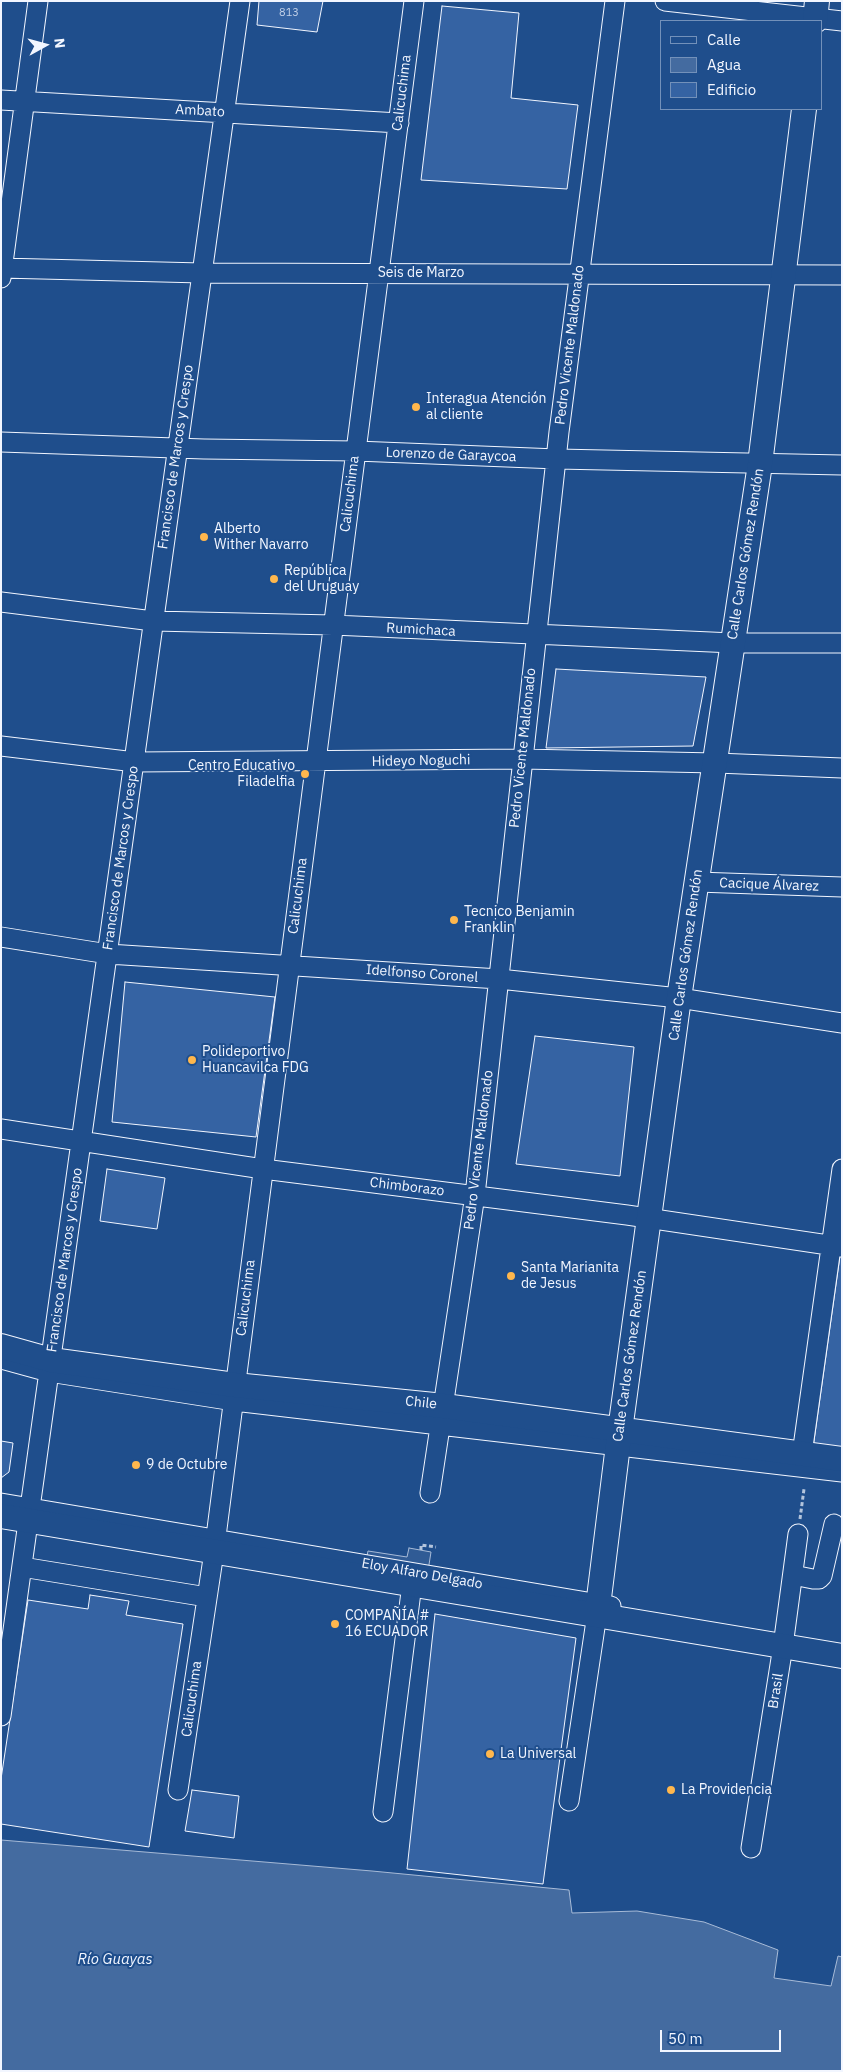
<!DOCTYPE html>
<html>
<head>
<meta charset="utf-8">
<style>
	body { margin:0 }
	#map { position:relative; width:843px; height:2072px; overflow:hidden; background:#1f4e8c; font-family:"IBM Plex Sans",sans-serif }
	canvas { display:block }
	.frame { position:absolute; inset:0; border:2px solid #f2f6ff; pointer-events:none }
	.legend { position:absolute; left:660px; top:20px; width:162px; height:90px; box-sizing:border-box; background:#1f4e8c; border:1px solid #7391ba; margin:0; padding:6px 9px; list-style:none; font-size:15px; color:#f2f6ff }
	.legend li { display:flex; align-items:center; gap:10px; height:25px }
	.legend b { width:25px; border:1px solid #7391ba }
	.north { position:absolute; left:20px; top:20px; width:50px; height:50px; -webkit-text-stroke:4px #1f4e8c; paint-order:stroke; rotate:83deg; font-size:14px; font-weight:700; line-height:20px; text-align:center; color:#f2f6ff }
	.north::after { content:''; display:block; margin:auto; width:18px; height:22px; background:#f2f6ff; clip-path:polygon(50% 0,100% 100%,50% 72%,0 100%) }
	.scale { position:absolute; left:660px; top:2030px; width:121px; height:22px; box-sizing:border-box; border:2px solid #f2f6ff; border-top:0; padding-left:6px; font-size:15px; line-height:18px; white-space:nowrap; color:#f2f6ff; -webkit-text-stroke:4px #1f4e8c; paint-order:stroke }
</style>
</head>
<body>
<div id="map">
<canvas width="843" height="2072"></canvas>
<div class="frame"></div>
<ul class="legend">
<li><b style="height:6px;background:#1f4e8c"></b>Calle</li>
<li><b style="height:14px;background:#446ba0"></b>Agua</li>
<li><b style="height:14px;background:#3563a3"></b>Edificio</li>
</ul>
<div class="north">N</div>
<div class="scale">50 m</div>
</div>
<script>
const ctx = document.querySelector('canvas').getContext('2d');
ctx.lineJoin = 'round';
function fillPath(path, color) {
  ctx.fillStyle = color;
  ctx.fill(path, 'evenodd');
}
function shape(rows) {
  const path = new Path2D();
  for (const r of rows) {
    path.moveTo(r[0], r[1]);
    for (let i = 2; i < r.length; i += 2) path.lineTo(r[i], r[i + 1]);
  }
  return path;
}
function strokePath(path, color, width, dash) {
  ctx.strokeStyle = color;
  ctx.lineWidth = width;
  ctx.lineCap = dash ? 'butt' : 'round';
  ctx.setLineDash(dash || []);
  ctx.stroke(path);
}
function drawText(font, color, halo, rows, align = 'center') {
  ctx.font = font + ' "IBM Plex Sans",sans-serif';
  ctx.lineWidth = 4;
  ctx.setLineDash([]);
  ctx.textBaseline = 'middle';
  ctx.strokeStyle = halo;
  ctx.fillStyle = color;
  for (const [text, x, y, turn = 0] of rows) {
    ctx.save();
    ctx.translate(x, y);
    ctx.rotate((+turn || 0) * Math.PI / 180);
    ctx.textAlign = isNaN(turn) ? turn : align;
    if (halo) ctx.strokeText(text, 0, 0);
    ctx.fillText(text, 0, 0);
    ctx.restore();
  }
}
const built = shape([
	[409,1548,431,1552,428,1571,366,1561,368,1551,407,1557,409,1548]
]);
const water = shape([
	[1,1840,372,1871,569,1890,572,1913,637,1911,704,1922,778,1950,774,1978,831,1986,838,1956,842,1957,842,2071,1,2071,1,1840]
]);
const building = shape([
	[259,1,323,1,317,32,257,25,259,1],
	[442,6,519,13,511,98,578,105,567,189,421,180,442,6],
	[556,669,706,677,693,746,546,748,556,669],
	[125,982,275,997,256,1137,112,1122,125,982],
	[535,1036,634,1047,620,1176,516,1164,535,1036],
	[107,1169,165,1178,157,1229,100,1221,107,1169],
	[840,1256,842,1257,842,1452,813,1448,840,1256],
	[1,1441,13,1443,9,1472,1,1478,1,1441],
	[90,1595,129,1601,126,1615,183,1624,149,1847,1,1824,1,1779,28,1600,88,1609,90,1595],
	[435,1614,576,1638,543,1884,407,1869,435,1614],
	[192,1790,239,1796,234,1838,185,1831,192,1790]
]);
const path = shape([
	[800,1519,804,1489],
	[421,1550,421,1545,436,1547]
]);
const minor = shape([
	[665,1,842,21],
	[1,100,399,123],
	[1,268,202,273,842,275],
	[1,278,38,1],
	[1,442,204,449,356,451,557,459,842,465],
	[1,602,153,621,333,625,733,643,842,643],
	[1,746,135,762,522,759,716,763,842,768],
	[697,882,842,887],
	[1,937,108,954,499,979,679,998,842,1023],
	[1,1129,263,1169,627,1215,842,1247],
	[1,1359,49,1372,234,1401,842,1472],
	[802,1454,842,1169],
	[430,1493,475,1195,559,432,615,1],
	[1,1503,611,1606],
	[22,1567,207,1597],
	[793,1575,813,1579,819,1579,822,1576,834,1524],
	[1,1716,240,1],
	[178,1790,214,1552,414,1],
	[569,1801,597,1614],
	[383,1812,412,1584],
	[751,1848,783,1646,798,1534]
]);
const major = shape([
	[815,21,817,1],
	[1,1346,51,1360,235,1385,444,1406,842,1459],
	[1,1516,842,1656],
	[597,1614,618,1445,679,998,760,464,804,109]
]);
const markers = [
	[416,407,5,"#ffb74d"],
	[204,537,5,"#ffb74d"],
	[274,579,5,"#ffb74d"],
	[305,774,5,"#ffb74d"],
	[454,920,5,"#ffb74d"],
	[192,1060,5,"#ffb74d"],
	[511,1276,5,"#ffb74d"],
	[136,1465,5,"#ffb74d"],
	[335,1624,5,"#ffb74d"],
	[490,1754,5,"#ffb74d"],
	[671,1790,5,"#ffb74d"]
];
const numberNames = [
	["813",289,13]
];
const streetNames = [
	["Calicuchima",402,93,-83],
	["Ambato",200,111,3],
	["Seis de Marzo",421,273],
	["Pedro Vicente Maldonado",570,345,-83],
	["Lorenzo de Garaycoa",451,455,2],
	["Francisco de Marcos y Crespo",176,457,-82],
	["Calicuchima",350,494,-83],
	["Calle Carlos Gómez Rendón",746,554,-81],
	["Rumichaca",421,630,3],
	["Pedro Vicente Maldonado",523,748,-84],
	["Hideyo Noguchi",421,761,-1],
	["Francisco de Marcos y Crespo",121,858,-82],
	["Cacique Álvarez",769,885,2],
	["Calicuchima",298,896,-83],
	["Calle Carlos Gómez Rendón",686,955,-82],
	["Idelfonso Coronel",422,974,4],
	["Pedro Vicente Maldonado",479,1150,-83],
	["Chimborazo",407,1187,7],
	["Francisco de Marcos y Crespo",65,1260,-82],
	["Calicuchima",246,1298,-83],
	["Calle Carlos Gómez Rendón",630,1356,-82],
	["Chile",421,1403,6],
	["Eloy Alfaro Delgado",422,1574,10],
	["Brasil",776,1691,-81],
	["Calicuchima",192,1699,-82]
];
const poiNames = [
	["Interagua Atención",426,399],
	["al cliente",426,415],
	["Alberto",214,529],
	["Wither Navarro",214,545],
	["República",284,571],
	["del Uruguay",284,587],
	["Centro Educativo",295,766,"right"],
	["Filadelfia",295,782,"right"],
	["Tecnico Benjamin",464,912],
	["Franklin",464,928],
	["Polideportivo",202,1052],
	["Huancavilca FDG",202,1068],
	["Santa Marianita",521,1268],
	["de Jesus",521,1284],
	["9 de Octubre",146,1465],
	["COMPAÑÍA #",345,1616],
	["16 ECUADOR",345,1632],
	["La Universal",500,1754],
	["La Providencia",681,1790]
];
const waterNames = [
	["Río Guayas",115,1960]
];
fillPath(built, '#305b95');
strokePath(built, '#a8bbd7', 1);
fillPath(water, '#446ba0');
strokePath(water, '#a8bbd7', 1);
fillPath(building, '#3563a3');
strokePath(building, '#f2f6ff', 1);
strokePath(minor, '#f2f6ff', 21);
strokePath(major, '#f2f6ff', 26);
strokePath(path, '#b3c4dc', 3, [4, 2.5]);
strokePath(minor, '#1f4e8c', 19);
strokePath(major, '#1f4e8c', 24);
for (const [x, y, r, color] of markers) {
  const dot = new Path2D();
  dot.arc(x, y, r, 0, 2 * Math.PI);
  ctx.fillStyle = color;
  ctx.fill(dot);
  strokePath(dot, '#1f4e8c', 2);
}
drawText('11px', '#c3d1e8', null, numberNames);
drawText('14px', '#f2f6ff', '#1f4e8c', streetNames);
drawText('14px', '#f2f6ff', '#1f4e8c', poiNames, 'left');
drawText('italic 15px', '#f2f6ff', '#1f4e8c', waterNames);
</script>
</body>
</html>
